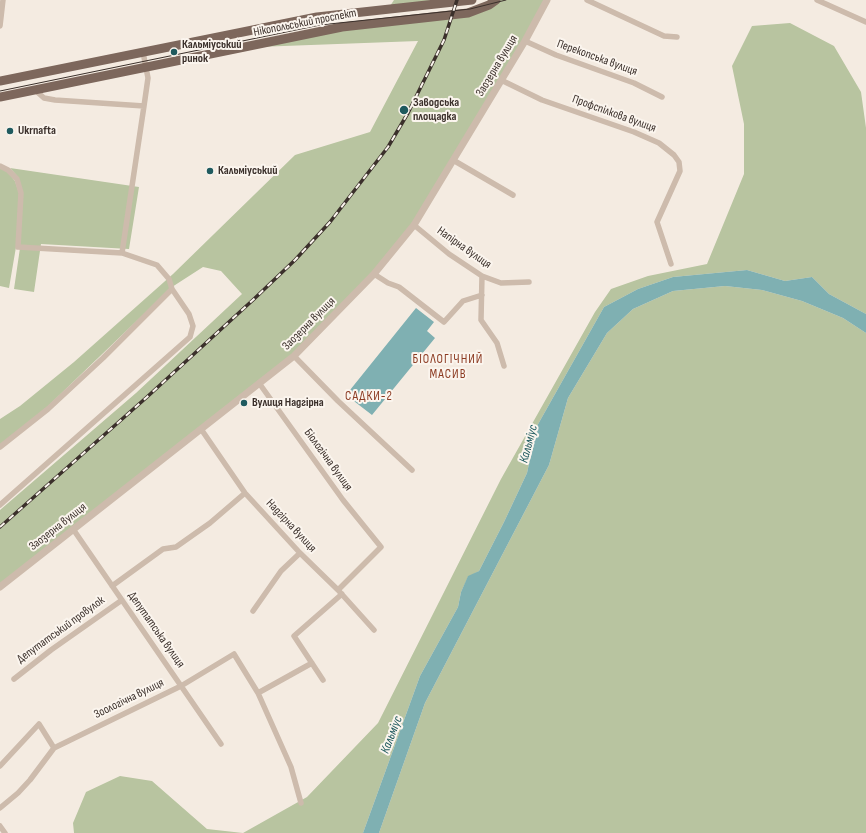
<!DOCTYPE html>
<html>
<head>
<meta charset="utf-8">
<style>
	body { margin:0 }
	canvas { display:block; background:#f4ebe1 }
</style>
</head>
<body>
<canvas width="866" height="833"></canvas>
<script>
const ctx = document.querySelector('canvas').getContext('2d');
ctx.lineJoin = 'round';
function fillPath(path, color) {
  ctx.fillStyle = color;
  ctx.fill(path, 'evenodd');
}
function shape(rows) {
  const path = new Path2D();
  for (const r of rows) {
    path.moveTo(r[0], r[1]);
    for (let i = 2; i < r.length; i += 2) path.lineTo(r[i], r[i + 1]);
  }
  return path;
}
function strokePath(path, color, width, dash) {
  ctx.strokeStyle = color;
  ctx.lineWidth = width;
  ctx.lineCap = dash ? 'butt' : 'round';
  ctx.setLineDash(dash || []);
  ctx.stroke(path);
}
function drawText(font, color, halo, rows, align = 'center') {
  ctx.font = font + ' "Sofia Sans Condensed",sans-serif';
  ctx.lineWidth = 4;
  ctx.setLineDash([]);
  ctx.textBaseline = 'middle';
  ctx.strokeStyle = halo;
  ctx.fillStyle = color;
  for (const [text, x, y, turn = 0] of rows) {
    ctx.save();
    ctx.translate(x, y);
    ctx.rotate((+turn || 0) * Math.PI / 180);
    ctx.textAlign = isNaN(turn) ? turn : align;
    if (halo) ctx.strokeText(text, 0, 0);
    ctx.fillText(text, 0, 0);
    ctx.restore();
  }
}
const green = shape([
	[394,0,448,0,390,6],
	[496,0,547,0,414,225,374,274,294,356,0,587,0,510,136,393,242,294,221,271,203,267,172,287,47,407,0,445,0,419,20,406,74,362,173,274,295,155,370,132,418,41,257,47,343,30,468,16],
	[790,23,834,46,861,92,866,128,866,314,829,294,812,277,785,281,747,270,673,277,638,289,604,307,537,426,527,473,504,522,479,571,468,577,461,592,458,607,420,676,363,833,74,833,73,823,86,792,120,776,152,781,207,829,243,833,307,797,378,723,501,479,595,312,611,289,648,276,707,264,744,174,744,124,732,66,752,26],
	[0,168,7,171,15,181,19,193,16,247,9,288,0,286],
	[10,168,139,187,129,249,41,244,34,292,14,289,20,248,19,178],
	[725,286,762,290,802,301,843,318,866,333,866,833,379,833,425,703,549,465,568,398,607,333,633,309,673,291]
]);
const water = shape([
	[747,270,785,281,812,277,829,294,866,314,866,333,843,318,802,301,762,290,725,286,673,291,633,309,607,333,568,398,549,465,425,703,379,833,363,833,420,676,458,607,461,592,468,576,479,571,504,522,527,473,537,426,604,307,638,289,673,277],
	[416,308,434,322,427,331,435,338,372,415,346,395]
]);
const minor = shape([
	[587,0,664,36,677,37],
	[817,0,866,22],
	[0,26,3,0],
	[525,41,556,55,634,83,662,97],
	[501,80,542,100,634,132,659,143,674,155,679,162,680,171,657,222,671,264],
	[35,90,44,98,55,100,144,106,148,78,143,52],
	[453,160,513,195],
	[0,166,8,170,17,179,21,193,18,247,122,253,157,265,169,279,172,289,189,314,193,326,190,337,0,505],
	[414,225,449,254,482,276,501,283,529,282],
	[122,253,144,106],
	[374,274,388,283,399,287,444,322,463,301,482,295],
	[482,276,481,320,497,343,504,366],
	[294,356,338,401,412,470],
	[259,383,343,500,381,547,338,590],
	[201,429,245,493,300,553,338,590,374,630],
	[0,447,48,409,103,358,172,289],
	[73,529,221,744],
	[112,586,163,549,176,547,210,523,245,493],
	[253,611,281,571,300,553],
	[14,679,51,650,122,600],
	[323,680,294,636,342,594],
	[258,693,312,663],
	[0,766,39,724,54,748],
	[0,808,18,793,30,780,54,748,181,686,234,654,258,693,291,767,301,803],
	[0,826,5,833]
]);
const tertiary = shape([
	[0,587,294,356,374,274,414,225,525,41,547,0]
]);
const primary = shape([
	[0,81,317,17,472,0],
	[0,97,342,27,468,13,489,5,496,0]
]);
const tram = shape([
	[0,91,320,25,470,9,506,0]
]);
const rail = shape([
	[0,527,147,397,254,299,295,260,330,222,388,147,408,113,444,40,457,0]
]);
const markers = [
	[174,52,4,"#1f5a5e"],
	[404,110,5,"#1f5a5e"],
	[10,131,4,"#1f5a5e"],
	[210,171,4,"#1f5a5e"],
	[244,403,4,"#1f5a5e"]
];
const streetNames = [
	["Нікопольський проспект",305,23,-11],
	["Перекопська вулиця",597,58,20],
	["Заозерна вулиця",497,66,-59],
	["Профспілкова вулиця",614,114,20],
	["Напірна вулиця",464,248,35],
	["Заозерна вулиця",309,324,-45],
	["Біологічна вулиця",328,460,54],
	["Надгірна вулиця",291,526,47],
	["Заозерна вулиця",58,527,-38],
	["Депутатський провулок",61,630,-36],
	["Депутатська вулиця",156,630,55],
	["Зоологічна вулиця",129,699,-26]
];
const poiNames = [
	["Кальміуський",182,45],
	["ринок",182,59],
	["Заводська",413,103],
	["площадка",413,117],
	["Ukrnafta",18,131],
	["Кальміуський",218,171],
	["Вулиця Надгірна",252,403]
];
const neighbourhoodNames = [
	["БІОЛОГІЧНИЙ",448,360],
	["МАСИВ",448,375],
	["САДКИ-2",369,397]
];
const waterNames = [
	["Кальміус",529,444,-75],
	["Кальміус",392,735,-69]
];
fillPath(green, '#b8c4a0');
fillPath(water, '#7fb0b2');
strokePath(minor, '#cdbbac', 5.5);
strokePath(tertiary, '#cdbbac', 7);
strokePath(primary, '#7d675c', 9);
strokePath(tram, '#3b302b', 1);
strokePath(rail, '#3b302b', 3.5);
strokePath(rail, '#fbf5ee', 2, [6]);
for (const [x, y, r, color] of markers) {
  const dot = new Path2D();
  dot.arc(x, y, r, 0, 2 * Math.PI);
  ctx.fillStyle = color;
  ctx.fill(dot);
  strokePath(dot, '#fbf5ee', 1.5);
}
drawText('12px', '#3b302b', '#fbf5ee', streetNames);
drawText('bold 12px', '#3b302b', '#fbf5ee', poiNames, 'left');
ctx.letterSpacing = '1px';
drawText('13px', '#8c3b22', '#fbf5ee', neighbourhoodNames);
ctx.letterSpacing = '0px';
drawText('italic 13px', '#1f5a5e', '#fbf5ee', waterNames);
</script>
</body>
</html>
